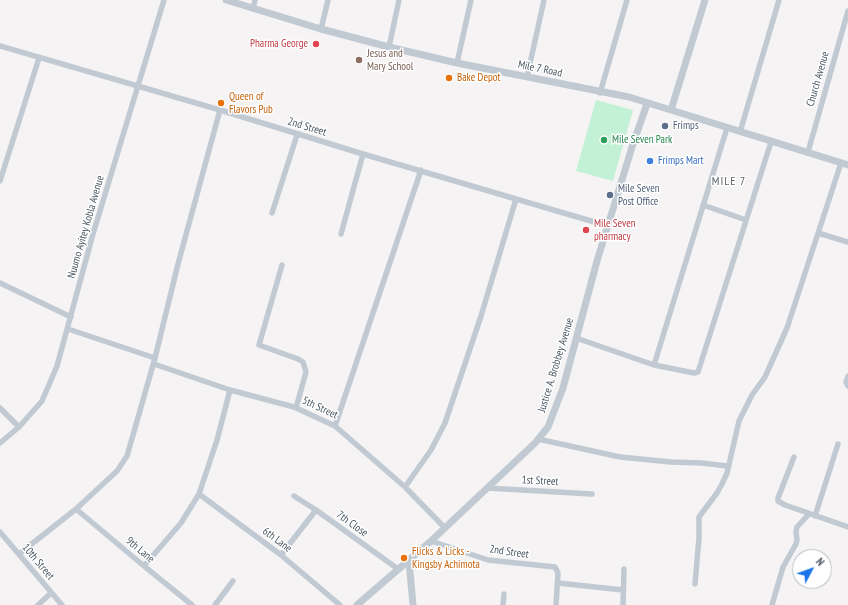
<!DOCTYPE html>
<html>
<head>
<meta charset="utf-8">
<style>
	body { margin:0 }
	#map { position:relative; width:848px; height:605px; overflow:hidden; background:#f5f3f3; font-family:"PT Sans Narrow",sans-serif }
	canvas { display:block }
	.north { position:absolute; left:792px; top:549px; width:40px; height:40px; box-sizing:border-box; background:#fff; border:1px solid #b7bbc0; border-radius:50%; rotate:49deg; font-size:11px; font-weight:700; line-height:16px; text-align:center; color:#4a5661 }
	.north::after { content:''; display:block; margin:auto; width:14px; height:18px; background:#1a73e8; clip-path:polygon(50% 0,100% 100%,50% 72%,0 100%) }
</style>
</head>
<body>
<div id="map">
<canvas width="848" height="605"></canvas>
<div class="north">N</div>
</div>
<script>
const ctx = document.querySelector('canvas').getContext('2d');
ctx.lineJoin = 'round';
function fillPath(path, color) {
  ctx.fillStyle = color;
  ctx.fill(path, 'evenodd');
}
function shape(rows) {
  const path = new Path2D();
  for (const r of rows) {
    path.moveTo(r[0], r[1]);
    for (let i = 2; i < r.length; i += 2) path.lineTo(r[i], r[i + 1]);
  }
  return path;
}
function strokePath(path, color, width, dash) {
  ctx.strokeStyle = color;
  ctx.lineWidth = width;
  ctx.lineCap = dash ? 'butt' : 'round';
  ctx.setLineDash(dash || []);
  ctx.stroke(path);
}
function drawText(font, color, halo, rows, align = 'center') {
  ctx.font = font + ' "PT Sans Narrow",sans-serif';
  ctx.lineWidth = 3;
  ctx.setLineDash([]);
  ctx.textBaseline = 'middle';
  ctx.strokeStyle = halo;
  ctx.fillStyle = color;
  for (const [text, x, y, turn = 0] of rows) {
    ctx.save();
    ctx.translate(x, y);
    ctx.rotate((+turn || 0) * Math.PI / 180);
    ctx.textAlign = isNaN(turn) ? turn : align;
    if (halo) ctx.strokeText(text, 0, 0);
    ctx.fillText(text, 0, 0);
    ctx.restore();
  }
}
const green = shape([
	[596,100,633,110,613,181,576,171]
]);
const minor = shape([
	[253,9,255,0],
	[321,29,328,0],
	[0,46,220,110,363,154,608,226],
	[389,47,399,0],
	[457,63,471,0],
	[527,77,544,0],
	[600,93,627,0],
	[740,132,779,0],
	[808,152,848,11],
	[0,181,39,58],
	[703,205,746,220],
	[272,213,297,135],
	[818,233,848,242],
	[341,234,363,154],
	[282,265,259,345,298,359,303,362,306,372,296,408],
	[0,283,71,317],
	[68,329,155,358],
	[576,338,654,365,694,373,698,372,771,142],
	[154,364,230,390,294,407,335,426,405,487,445,528],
	[654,365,727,128],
	[848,376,846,382,848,386],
	[0,408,19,427],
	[335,426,421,170],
	[538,439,620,457,671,462,702,463,727,466],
	[0,443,19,427,42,401,57,366,93,234,164,0],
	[794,457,778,498,778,501,785,505,848,527],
	[405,487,431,450,445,423,481,316,516,199],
	[487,488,592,494],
	[199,494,281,555,340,605],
	[294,496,316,510,398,569],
	[76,509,144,566,192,605],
	[815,516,838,444],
	[0,532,62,605],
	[431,541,488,560,555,567,558,573,556,605],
	[19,554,76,509,117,471,127,456,155,358,178,264,220,110],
	[281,555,316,510],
	[144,566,181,523,199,494,217,440,230,390],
	[558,583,623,590],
	[695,584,699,538,699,517,717,493,722,484,727,473,739,421,752,395,765,377,787,328,841,163],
	[38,605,51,593],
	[215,605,233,581],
	[503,605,504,594],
	[623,605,624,569],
	[772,605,783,567,796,544,797,540,796,532,797,527,809,514]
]);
const tertiary = shape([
	[226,0,321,29,389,47,457,63,629,97,848,165],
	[671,110,705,0],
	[409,561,413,605],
	[357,605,431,541,535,443,548,427,563,388,597,261,633,144,647,104]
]);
const markers = [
	[316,44,4,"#e0444e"],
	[359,60,4,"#8d6e63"],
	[449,78,4,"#e8710a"],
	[221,103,4,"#e8710a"],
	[665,126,4,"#5c6f8a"],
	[604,140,4,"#2e9e5b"],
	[650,161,4,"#3f7fe0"],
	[610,195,4,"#5c6f8a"],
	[586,230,4,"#e0444e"],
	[404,558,4,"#e8710a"]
];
const healthNames = [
	["Pharma George",308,44],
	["Mile Seven",594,224,"left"],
	["pharmacy",594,237,"left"]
];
const educationNames = [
	["Jesus and",367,54],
	["Mary School",367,67]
];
const streetNames = [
	["Mile 7 Road",540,69,12],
	["Church Avenue",818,79,-74],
	["2nd Street",307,127,17],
	["Nuumo Ayitey Kobla Avenue",86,227,-74],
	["Justice A. Brobbey Avenue",556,365,-73],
	["5th Street",320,408,25],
	["1st Street",540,481,3],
	["7th Close",352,524,36],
	["6th Lane",277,540,37],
	["9th Lane",140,550,40],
	["2nd Street",509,552,8],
	["10th Street",38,562,50]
];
const foodNames = [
	["Bake Depot",457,78],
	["Queen of",229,97],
	["Flavors Pub",229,110],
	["Flicks & Licks -",412,552],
	["Kingsby Achimota",412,565]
];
const serviceNames = [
	["Frimps",673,126],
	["Mile Seven",618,189],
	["Post Office",618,202]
];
const leisureNames = [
	["Mile Seven Park",612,140]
];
const shopNames = [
	["Frimps Mart",658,161]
];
const neighbourhoodNames = [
	["MILE 7",729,182]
];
fillPath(green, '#c3f1d5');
strokePath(minor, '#c1cad2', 5.5);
strokePath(tertiary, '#c1cad2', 7);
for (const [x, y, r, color] of markers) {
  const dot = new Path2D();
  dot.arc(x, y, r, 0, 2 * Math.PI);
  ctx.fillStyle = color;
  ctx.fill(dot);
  strokePath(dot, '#fff', 1.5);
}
drawText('11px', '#be3a42', '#fff', healthNames, 'right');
drawText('11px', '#785e54', '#fff', educationNames, 'left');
drawText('11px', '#4a5661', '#fff', streetNames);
drawText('11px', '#c56008', '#fff', foodNames, 'left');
drawText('11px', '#4e5e75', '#fff', serviceNames, 'left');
drawText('11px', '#27864d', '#fff', leisureNames, 'left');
drawText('11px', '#366cbe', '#fff', shopNames, 'left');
ctx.letterSpacing = '1px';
drawText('12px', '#5f6368', '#fff', neighbourhoodNames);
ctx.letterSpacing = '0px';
</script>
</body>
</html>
